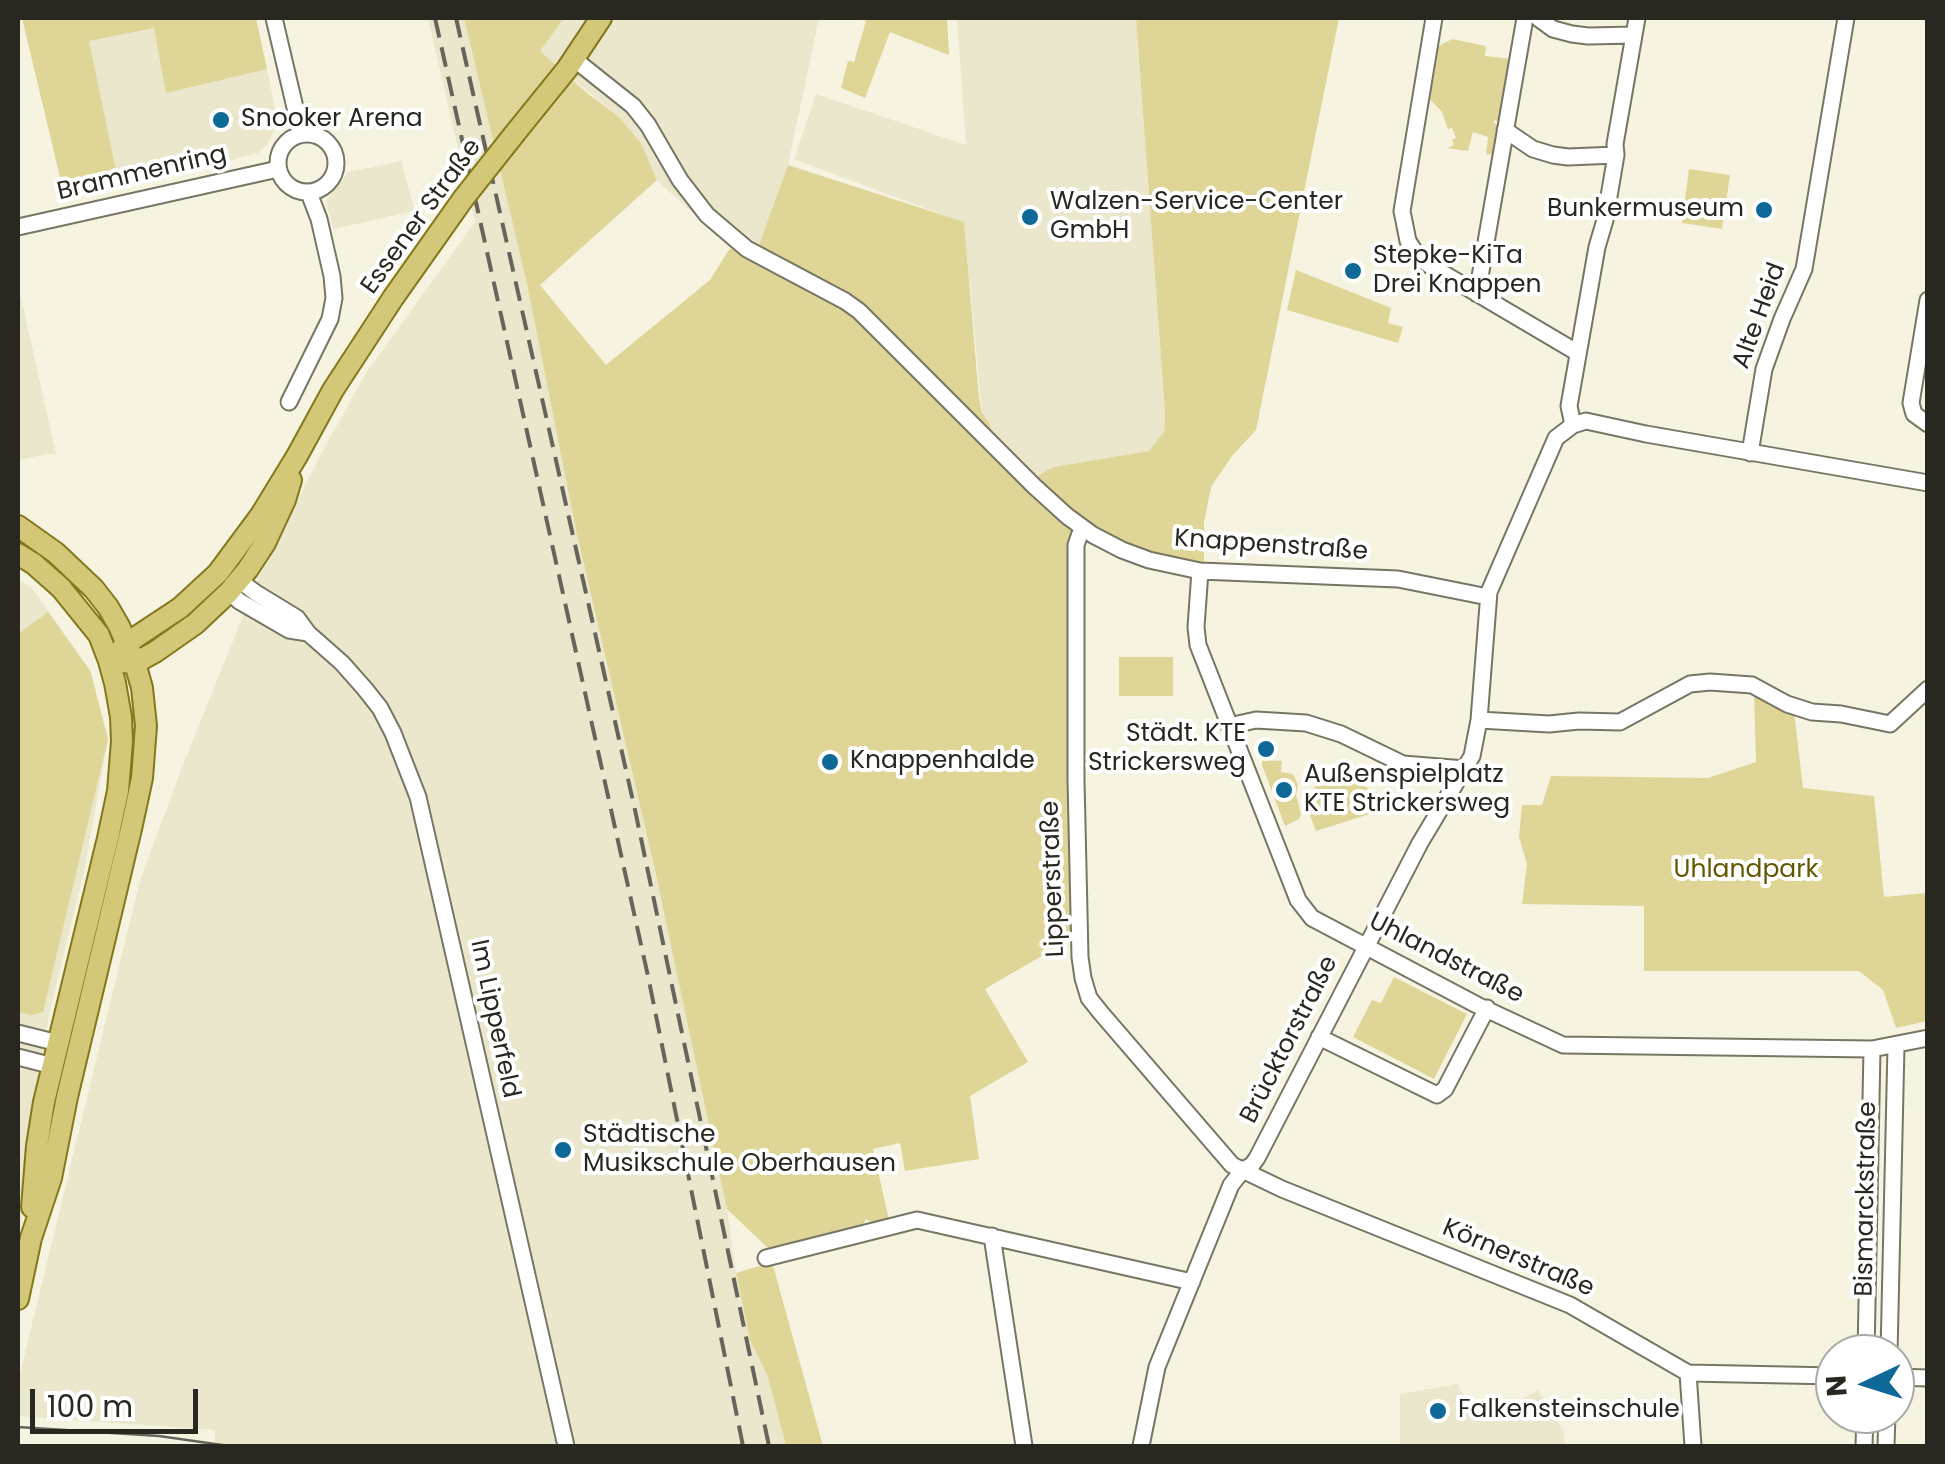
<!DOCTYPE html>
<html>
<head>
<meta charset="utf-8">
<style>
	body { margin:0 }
	#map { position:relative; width:1945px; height:1464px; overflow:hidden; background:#f6f4e1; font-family:Poppins,sans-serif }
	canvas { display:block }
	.frame { position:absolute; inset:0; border:20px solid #282720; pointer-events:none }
	.north { position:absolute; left:1815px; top:1334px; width:100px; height:100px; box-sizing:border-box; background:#fff; border:2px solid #a9a9a6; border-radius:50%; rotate:266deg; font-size:28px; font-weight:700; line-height:40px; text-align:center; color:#282720 }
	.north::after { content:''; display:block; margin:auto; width:35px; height:45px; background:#0e6898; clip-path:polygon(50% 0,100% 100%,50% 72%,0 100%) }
	.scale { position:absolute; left:30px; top:1389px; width:168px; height:45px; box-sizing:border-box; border:5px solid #282720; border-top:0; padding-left:12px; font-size:30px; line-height:35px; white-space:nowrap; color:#282720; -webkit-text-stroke:8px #fff; paint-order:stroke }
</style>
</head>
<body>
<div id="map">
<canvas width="1945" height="1464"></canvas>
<div class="frame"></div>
<div class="north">N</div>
<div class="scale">100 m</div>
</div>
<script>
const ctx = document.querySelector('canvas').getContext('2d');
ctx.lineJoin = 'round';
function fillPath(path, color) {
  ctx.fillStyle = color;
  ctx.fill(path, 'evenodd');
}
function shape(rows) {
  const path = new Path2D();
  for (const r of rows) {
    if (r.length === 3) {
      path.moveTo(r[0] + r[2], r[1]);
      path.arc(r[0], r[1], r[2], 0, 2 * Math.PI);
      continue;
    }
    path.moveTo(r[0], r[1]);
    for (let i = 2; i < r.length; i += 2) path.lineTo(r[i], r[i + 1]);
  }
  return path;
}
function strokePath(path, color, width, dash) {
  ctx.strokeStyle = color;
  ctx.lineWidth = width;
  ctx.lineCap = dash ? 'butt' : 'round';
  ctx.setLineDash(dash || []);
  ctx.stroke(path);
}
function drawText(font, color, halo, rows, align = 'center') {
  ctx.font = font + ' Poppins,sans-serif';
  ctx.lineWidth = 8;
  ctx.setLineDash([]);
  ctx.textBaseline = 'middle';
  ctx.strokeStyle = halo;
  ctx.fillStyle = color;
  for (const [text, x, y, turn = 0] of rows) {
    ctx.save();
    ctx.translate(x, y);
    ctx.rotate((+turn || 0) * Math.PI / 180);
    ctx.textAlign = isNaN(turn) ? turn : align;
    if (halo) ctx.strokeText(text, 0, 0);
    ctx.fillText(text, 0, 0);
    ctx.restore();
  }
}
const built = shape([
	[428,18,464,18,527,284,576,530,675,959,727,1209,736,1273,750,1340,768,1377,786,1446,215,1446,215,1430,18,1416,18,1382,140,880,181,770,260,574,321,454,366,373,475,222],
	[564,18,819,18,788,165,753,263,730,248,657,180,649,163,618,116,539,51],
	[957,18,1136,18,1165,412,1164,432,1149,451,1054,467,1030,480,994,447,990,424,982,413,964,223,794,159,816,94,966,145],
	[154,28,167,92,267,69,278,122,267,145,258,153,184,173,119,185,88,41],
	[401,161,415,211,333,229,326,201,348,172],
	[18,284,56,454,47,454,19,460,18,464],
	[18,580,32,588,91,671,108,739,84,872,50,1010,29,1134,23,1215,18,1237],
	[1457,1384,1467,1401,1484,1420,1538,1390,1564,1432,1565,1446,1400,1446,1400,1394]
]);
const green = shape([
	[22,18,256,18,267,69,166,93,154,28,89,41,119,185,64,194],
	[464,18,564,18,540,51,587,93,618,116,641,143,657,180,540,285,606,365,710,280,730,248,753,262,788,165,964,222,979,398,982,413,990,424,994,447,1081,527,1079,868,1069,940,985,989,1028,1062,970,1096,979,1159,905,1171,900,1143,873,1149,889,1220,874,1224,866,1219,862,1227,771,1251,727,1209,656,875,576,530,527,284],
	[856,18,947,18,949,55,890,32,865,98,841,88,848,61,854,62,866,21],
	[1136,18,1339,18,1256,430,1232,456,1211,487,1204,523,1204,569,1113,546,1030,480,1054,467,1149,451,1164,432,1165,412],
	[1452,39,1486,46,1485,56,1512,59,1501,122,1495,120,1493,122,1500,126,1495,155,1486,154,1488,137,1473,132,1468,151,1447,148,1454,145,1452,140,1456,138,1452,128,1448,129,1442,112,1426,95,1433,49],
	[1689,169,1730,175,1722,229,1682,223],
	[1296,270,1391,308,1388,323,1403,327,1398,343,1287,310],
	[48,612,90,671,108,739,43,1012,31,1015,18,1012,18,634],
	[1119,657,1173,657,1173,696,1119,696],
	[1754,694,1794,712,1803,788,1874,796,1884,897,1927,893,1927,1021,1896,1028,1883,990,1859,971,1644,971,1644,906,1522,904,1527,864,1519,837,1522,805,1542,805,1551,776,1708,778,1756,762],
	[1262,760,1282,761,1281,772,1293,774,1298,785,1296,795,1301,814,1299,819,1285,826,1262,765],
	[1321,765,1378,793,1373,813,1316,831,1303,798,1315,788],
	[1394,977,1467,1014,1434,1079,1353,1037,1372,1000,1381,1003],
	[772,1262,823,1446,786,1446,768,1377,750,1340,736,1273]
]);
const minor = shape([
	[274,18,301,133],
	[1434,18,1402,211,1408,241,1417,255,1429,265,1578,353],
	[1538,18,1553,29,1572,34,1588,36,1634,35],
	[574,59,633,106,648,125,680,180,707,215,747,249,845,301,859,311,1034,486,1067,516,1093,535,1122,550,1149,560,1200,571,1398,579,1488,597],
	[1505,130,1533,149,1553,155,1568,157,1616,155],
	[307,163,29],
	[18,227,278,169],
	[1477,294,1525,18],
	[1928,300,1911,403,1914,414,1928,424],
	[289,402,330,319,334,298,332,276,319,219,309,193],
	[1573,425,1569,406,1597,247,1605,220,1616,155,1615,144,1637,18],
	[1750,453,1764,369,1782,319,1804,269,1846,18],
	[1082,528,1076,545,1076,780,1080,957,1083,978,1089,998,1101,1013,1232,1165,1282,1189,1570,1305,1688,1373,1835,1376],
	[1200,571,1196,627,1198,645,1298,900,1312,918,1477,1005,1563,1045,1872,1049,1928,1038],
	[240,581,256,593,297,618,308,633,342,663,365,689,380,708,393,733,418,797,566,1446],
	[229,592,239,601,289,630,308,633],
	[1479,720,1549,724,1579,721,1620,722,1690,684,1710,682,1752,685,1787,704,1812,712,1841,714,1890,724,1928,689],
	[1229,726,1256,720,1306,723,1341,734,1403,764,1465,769],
	[18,1033,58,1043],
	[1319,1037,1437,1095,1445,1089,1487,1008],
	[18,1057,53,1066],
	[992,1236,1024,1446],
	[766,1258,917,1220,1192,1282],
	[1866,1354,1872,1049],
	[1889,1354,1896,1046],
	[1688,1373,1693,1446],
	[1895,1377,1928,1378],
	[1141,1446,1157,1367,1231,1185,1242,1171,1252,1165,1257,1158,1420,843,1472,756,1479,720,1489,592,1556,438,1573,425,1586,421,1646,434,1928,483],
	[1864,1446,1865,1414],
	[1886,1446,1887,1414]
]);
const major = shape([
	[516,132,567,69,601,18],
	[18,526,56,553,94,589,108,607,119,626,135,663,142,688,146,726,142,778,131,829,67,1097,51,1178,31,1238,18,1299],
	[18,554,34,564,61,588,99,635,109,661,115,683,121,717,122,741,118,791,108,838,44,1102,37,1146,32,1207],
	[118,653,127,643,180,608,218,573,261,515,297,456,333,390,393,298],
	[121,662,135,663,155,652,195,624,229,592,248,569,265,543,285,500,291,480]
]);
const tram = shape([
	[18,1427,159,1436,229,1446]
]);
const rail = shape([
	[435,18,648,976,743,1446],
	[456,18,635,810,769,1446]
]);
const majorBridge = shape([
	[393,298,463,199,516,132]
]);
const markers = [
	[221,120,10,"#0e6898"],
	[1764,210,10,"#0e6898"],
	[1030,217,10,"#0e6898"],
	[1353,271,10,"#0e6898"],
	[1266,749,10,"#0e6898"],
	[830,762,10,"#0e6898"],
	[1284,790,10,"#0e6898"],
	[563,1150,10,"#0e6898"],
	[1438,1411,10,"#0e6898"]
];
const poiNames = [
	["Snooker Arena",241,120],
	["Walzen-Service-Center",1050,203],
	["GmbH",1050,232],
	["Bunkermuseum",1744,210,"right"],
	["Stepke-KiTa",1373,257],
	["Drei Knappen",1373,286],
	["Städt. KTE",1246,735,"right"],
	["Strickersweg",1246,764,"right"],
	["Knappenhalde",850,762],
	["Außenspielplatz",1304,776],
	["KTE Strickersweg",1304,805],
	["Städtische",583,1136],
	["Musikschule Oberhausen",583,1165],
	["Falkensteinschule",1458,1411]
];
const streetNames = [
	["Brammenring",142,174,-13],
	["Essener Straße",422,217,-54],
	["Alte Heid",1760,316,-70],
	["Knappenstraße",1271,546,4],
	["Lipperstraße",1054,879,-92],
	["Uhlandstraße",1446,959,27],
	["Im Lipperfeld",494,1019,78],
	["Brücktorstraße",1290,1040,-63],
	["Bismarckstraße",1867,1199,-89],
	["Körnerstraße",1518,1259,23]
];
const parkNames = [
	["Uhlandpark",1746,871]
];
fillPath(built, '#eae7cd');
fillPath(green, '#ded597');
strokePath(minor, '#777564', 19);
strokePath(major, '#84781d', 24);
strokePath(minor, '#fff', 15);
strokePath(major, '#d3c877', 20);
strokePath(tram, '#67655b', 2.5);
strokePath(rail, '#67655b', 4, [20, 10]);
strokePath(majorBridge, '#84781d', 24, []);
strokePath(majorBridge, '#d3c877', 20);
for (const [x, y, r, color] of markers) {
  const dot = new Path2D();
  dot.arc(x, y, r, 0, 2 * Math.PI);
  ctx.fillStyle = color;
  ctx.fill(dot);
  strokePath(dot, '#fff', 4);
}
drawText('25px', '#282720', '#fff', poiNames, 'left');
drawText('25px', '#282720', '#fff', streetNames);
drawText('25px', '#635801', '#fff', parkNames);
</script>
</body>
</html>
